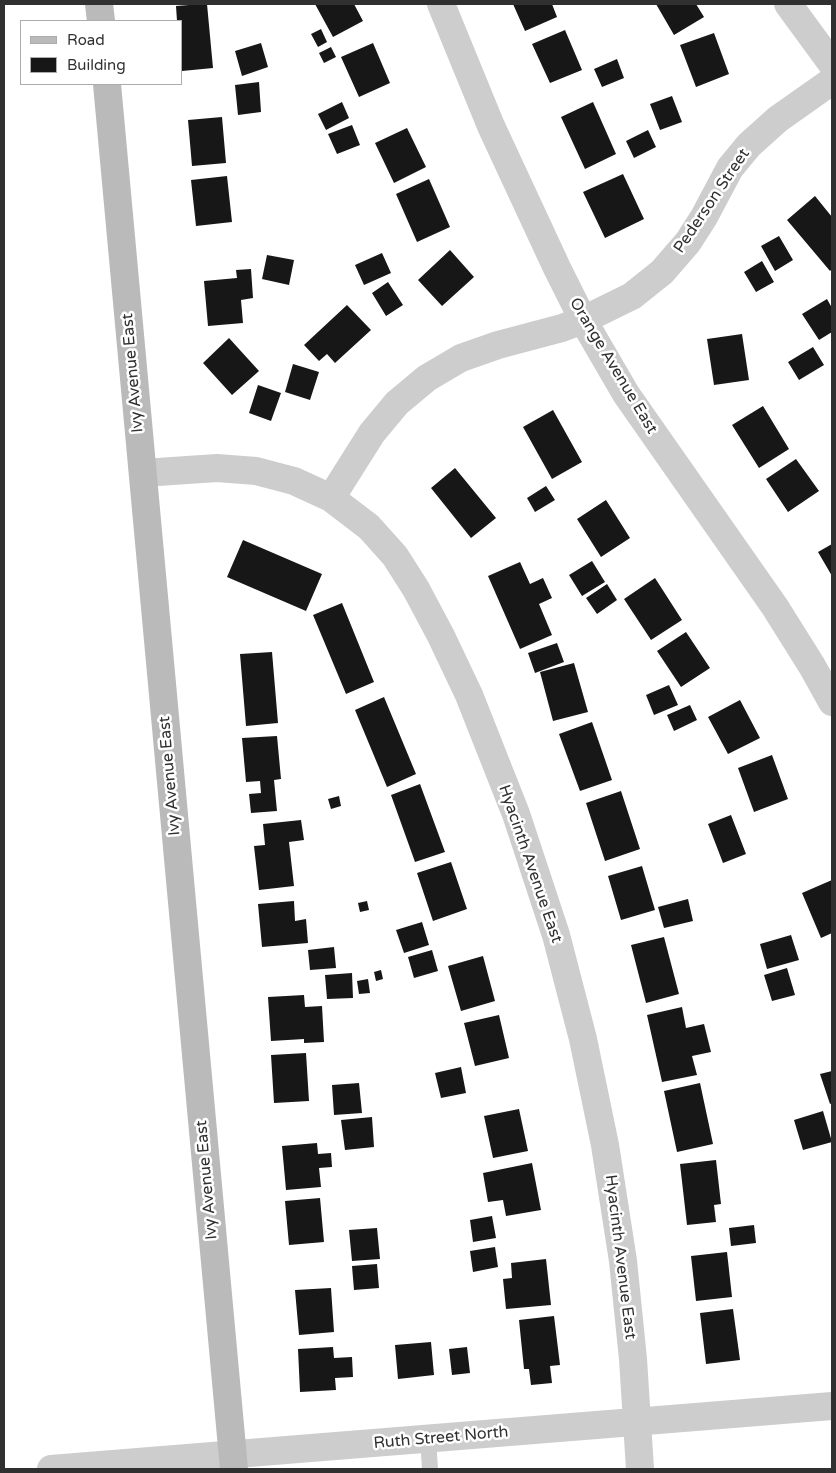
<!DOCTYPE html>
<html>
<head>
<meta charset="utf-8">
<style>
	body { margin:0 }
	#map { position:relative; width:836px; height:1473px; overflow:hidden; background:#fff; font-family:"Varela Round",sans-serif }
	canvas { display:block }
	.frame { position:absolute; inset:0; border:5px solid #303030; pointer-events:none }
	.legend { position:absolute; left:20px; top:20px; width:162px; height:65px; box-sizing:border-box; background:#fff; border:1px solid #acacac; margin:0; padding:6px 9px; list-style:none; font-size:15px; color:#303030 }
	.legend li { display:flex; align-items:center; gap:10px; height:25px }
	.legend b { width:25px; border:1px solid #acacac }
</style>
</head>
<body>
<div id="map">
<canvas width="836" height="1473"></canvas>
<div class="frame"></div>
<ul class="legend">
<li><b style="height:6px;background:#bababa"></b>Road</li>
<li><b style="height:14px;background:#171717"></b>Building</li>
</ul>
</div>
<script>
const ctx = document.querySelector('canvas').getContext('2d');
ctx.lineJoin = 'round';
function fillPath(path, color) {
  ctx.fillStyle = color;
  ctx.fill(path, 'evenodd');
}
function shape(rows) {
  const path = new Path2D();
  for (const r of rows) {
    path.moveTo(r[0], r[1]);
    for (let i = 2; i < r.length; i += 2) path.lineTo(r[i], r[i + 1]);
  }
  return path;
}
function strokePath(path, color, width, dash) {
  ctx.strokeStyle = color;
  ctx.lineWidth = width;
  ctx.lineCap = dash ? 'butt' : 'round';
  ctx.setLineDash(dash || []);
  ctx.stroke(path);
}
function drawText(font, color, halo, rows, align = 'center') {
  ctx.font = font + ' "Varela Round",sans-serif';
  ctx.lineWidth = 5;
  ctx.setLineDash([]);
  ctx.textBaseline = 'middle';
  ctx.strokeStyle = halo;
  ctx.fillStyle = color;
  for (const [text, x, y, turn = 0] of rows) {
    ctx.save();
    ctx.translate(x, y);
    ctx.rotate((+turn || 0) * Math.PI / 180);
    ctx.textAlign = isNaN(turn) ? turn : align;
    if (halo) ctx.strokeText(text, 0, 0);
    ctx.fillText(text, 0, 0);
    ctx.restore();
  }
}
const building = shape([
	[202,4,207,4,213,68,182,71,181,21,177,21,176,6],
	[315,4,354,4,363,21,333,37],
	[513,4,552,4,557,17,525,31],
	[656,4,696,4,704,17,674,35],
	[321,29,327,42,318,47,311,34],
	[565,30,582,70,550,83,532,44],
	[714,33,729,74,696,87,680,45],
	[261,43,268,67,242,76,235,51],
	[373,43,390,83,359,97,341,57],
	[331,47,336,57,324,63,319,53],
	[617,59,624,78,602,87,594,69],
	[259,82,261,112,238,115,235,85],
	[672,96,682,122,660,130,650,104],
	[342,102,349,118,326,130,318,114],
	[593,102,616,154,585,169,561,117],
	[222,117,226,163,192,166,188,120],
	[352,125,360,145,337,154,328,134],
	[407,128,426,167,394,183,375,143],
	[648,130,656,147,634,158,626,141],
	[623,174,644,219,605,238,583,192],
	[227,176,232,222,196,226,191,180],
	[429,179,450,227,417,242,396,194],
	[815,196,832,217,832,269,830,271,787,220],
	[779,236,793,260,775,271,761,246],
	[450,250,474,277,442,306,418,280],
	[382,253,391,273,364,285,355,265],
	[267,255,294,260,289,285,262,279],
	[762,261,774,282,756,292,744,272],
	[251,269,253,298,241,300,243,323,208,326,204,281,237,278,236,270],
	[388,282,403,305,386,316,372,293],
	[827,299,832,308,832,332,819,340,802,314],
	[347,305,371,330,335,363,327,354,319,361,304,345],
	[742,334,749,380,714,385,707,339],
	[229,338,259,371,232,395,203,363],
	[813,347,824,365,799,380,788,362],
	[293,364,319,372,310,400,285,392],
	[258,385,281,393,271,421,249,413],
	[763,406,789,449,759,468,732,425],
	[553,410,582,462,552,479,523,427],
	[796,459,819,491,788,512,766,479],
	[455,468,496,518,471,538,431,488],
	[546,486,555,500,535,512,527,498],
	[606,500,630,538,601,557,577,519],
	[243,540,322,574,306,611,227,577],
	[832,544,832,576,818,552],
	[592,561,605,582,582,596,569,575],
	[520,562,530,584,543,578,552,598,539,604,552,635,520,649,488,576],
	[655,578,682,620,651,640,624,599],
	[607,584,617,600,597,614,586,598],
	[342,603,374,682,346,694,313,615],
	[686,632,710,668,681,687,657,651],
	[557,643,564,662,535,673,528,653],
	[272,652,278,723,246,726,240,654],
	[574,663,588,712,553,721,540,672],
	[669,685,678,705,654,715,646,695],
	[384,697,416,774,387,787,355,710],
	[740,700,760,738,728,754,708,717],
	[690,705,697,720,674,731,667,715],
	[592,722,612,780,580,791,559,734],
	[277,736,281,779,274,780,277,811,251,813,249,794,261,793,260,781,246,782,242,738],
	[772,755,788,799,754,812,738,768],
	[420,784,445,852,415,862,391,795],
	[621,791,640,849,605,861,586,803],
	[339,796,341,806,331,809,328,799],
	[731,815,746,854,723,863,708,824],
	[301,820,304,840,289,842,294,886,259,890,254,846,265,845,263,824],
	[451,862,467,909,433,921,417,873],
	[642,866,655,910,621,920,608,876],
	[832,880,832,933,821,938,802,893],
	[688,899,693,921,664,928,658,907],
	[294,901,295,921,306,919,308,943,262,947,258,904],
	[367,901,369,910,360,912,358,903],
	[422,922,429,945,404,953,396,930],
	[791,935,799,960,767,969,760,944],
	[664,937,679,994,646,1003,631,945],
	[334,947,336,968,310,970,308,950],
	[432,950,438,971,414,978,408,957],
	[483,956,495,1001,461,1011,448,966],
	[787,968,795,995,772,1001,764,975],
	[381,970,383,979,376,981,374,972],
	[352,973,353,998,327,999,325,975],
	[368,979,370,993,359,994,357,981],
	[304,995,305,1007,322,1006,324,1042,304,1043,304,1039,271,1041,268,997],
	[682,1007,686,1028,704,1024,711,1052,692,1056,697,1075,662,1082,647,1015],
	[499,1015,509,1058,475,1066,464,1023],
	[306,1053,309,1101,274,1103,271,1055],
	[461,1067,466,1093,441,1098,435,1073],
	[832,1071,832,1103,830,1104,820,1074],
	[359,1083,362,1113,334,1115,332,1085],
	[700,1083,713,1144,677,1152,664,1091],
	[519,1109,528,1151,493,1158,484,1116],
	[823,1111,832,1142,803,1150,794,1120],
	[372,1117,374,1147,345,1150,341,1120],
	[317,1143,318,1154,331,1153,332,1167,319,1168,321,1187,286,1190,282,1146],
	[716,1160,721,1204,714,1205,716,1222,687,1225,680,1164],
	[532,1163,541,1210,506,1216,503,1200,488,1202,483,1173],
	[320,1198,324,1242,289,1245,285,1201],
	[492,1216,496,1238,473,1242,470,1220],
	[754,1225,756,1243,731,1246,729,1228],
	[377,1228,380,1259,352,1261,349,1230],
	[495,1247,498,1267,473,1272,470,1251],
	[727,1252,732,1297,696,1301,691,1256],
	[546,1259,551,1305,506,1309,503,1279,512,1278,511,1263],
	[377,1264,379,1288,354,1290,352,1266],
	[331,1288,334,1332,299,1335,295,1290],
	[733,1309,740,1360,706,1364,700,1313],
	[554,1316,560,1365,550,1366,552,1383,531,1385,529,1369,524,1369,519,1320],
	[431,1342,434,1375,398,1379,395,1345],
	[333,1347,334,1358,352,1357,353,1377,335,1378,336,1390,300,1392,298,1349],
	[467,1347,470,1373,452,1375,449,1349]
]);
const lane = shape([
	[428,1439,430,1469]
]);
const street = shape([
	[441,4,491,126,557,268,583,320,626,394,775,607,812,666,832,702],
	[788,4,832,64],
	[143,473,217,468,256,471,294,481,331,498,369,527,395,556,416,589,441,636,469,695,516,814,556,935,583,1039,605,1145,623,1261,633,1359,640,1469],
	[331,498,372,433,397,403,427,378,461,358,498,345,562,328,583,320,632,296,662,272,688,242,704,217,730,168,749,145,778,119,832,81],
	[51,1469,832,1406]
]);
const secondary = shape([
	[99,4,101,21],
	[107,84,234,1469]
]);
const streetNames = [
	["Pederson Street",712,201,-56],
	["Orange Avenue East",613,366,59],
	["Ivy Avenue East",133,373,-95],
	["Ivy Avenue East",170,776,-95],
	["Hyacinth Avenue East",530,864,71],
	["Ivy Avenue East",207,1180,-95],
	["Hyacinth Avenue East",620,1257,83],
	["Ruth Street North",441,1438,-5]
];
fillPath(building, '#171717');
strokePath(lane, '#cdcdcd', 16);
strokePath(street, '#cdcdcd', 28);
strokePath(secondary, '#bababa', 28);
drawText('16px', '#303030', '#fff', streetNames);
</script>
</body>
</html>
